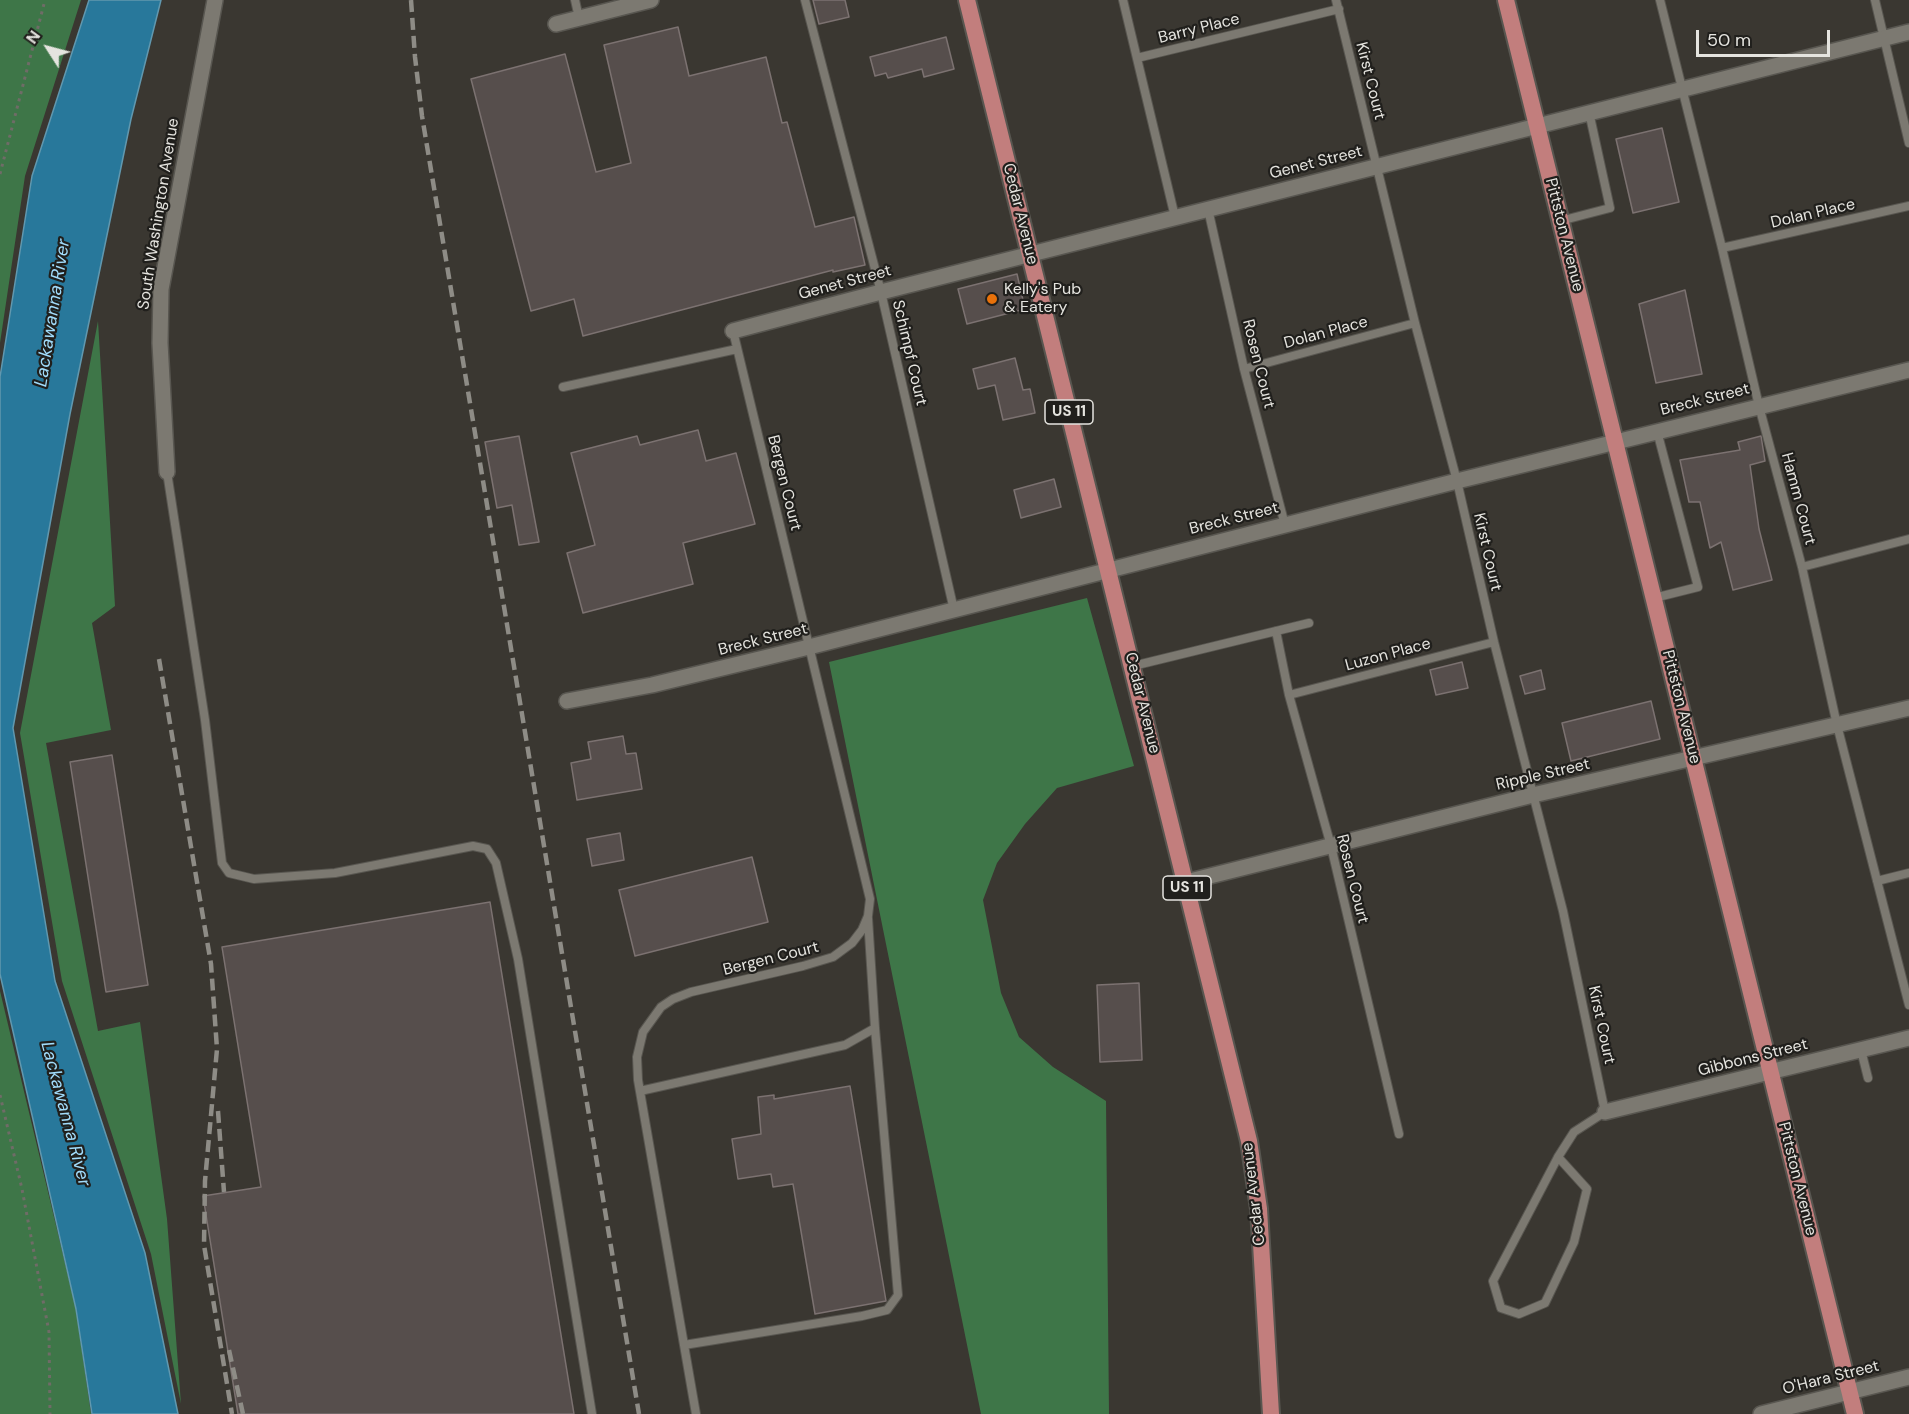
<!DOCTYPE html>
<html>
<head>
<meta charset="utf-8">
<style>
	body { margin:0 }
	#map { position:relative; width:1909px; height:1414px; overflow:hidden; background:#3a3731; font-family:"DM Sans",sans-serif }
	canvas { display:block }
	.north { position:absolute; left:18px; top:18px; width:60px; height:60px; -webkit-text-stroke:4px #201f1c; paint-order:stroke; rotate:306deg; font-size:16px; font-weight:700; line-height:24px; text-align:center; color:#e5e4df }
	.north::after { content:''; display:block; margin:auto; width:21px; height:27px; background:#e5e4df; clip-path:polygon(50% 0,100% 100%,50% 72%,0 100%) }
	.scale { position:absolute; left:1696px; top:30px; width:134px; height:27px; box-sizing:border-box; border:3px solid #e5e4df; border-top:0; padding-left:8px; font-size:18px; line-height:21px; white-space:nowrap; color:#e5e4df; -webkit-text-stroke:4px #201f1c; paint-order:stroke }
</style>
</head>
<body>
<div id="map">
<canvas width="1909" height="1414"></canvas>
<div class="north">N</div>
<div class="scale">50 m</div>
</div>
<script>
const ctx = document.querySelector('canvas').getContext('2d');
ctx.lineJoin = 'round';
function fillPath(path, color) {
  ctx.fillStyle = color;
  ctx.fill(path, 'evenodd');
}
function shape(rows) {
  const path = new Path2D();
  for (const r of rows) {
    path.moveTo(r[0], r[1]);
    for (let i = 2; i < r.length; i += 2) path.lineTo(r[i], r[i + 1]);
  }
  return path;
}
function strokePath(path, color, width, dash) {
  ctx.strokeStyle = color;
  ctx.lineWidth = width;
  ctx.lineCap = dash ? 'butt' : 'round';
  ctx.setLineDash(dash || []);
  ctx.stroke(path);
}
function drawText(font, color, halo, rows, align = 'center') {
  ctx.font = font + ' "DM Sans",sans-serif';
  ctx.lineWidth = 4.5;
  ctx.setLineDash([]);
  ctx.textBaseline = 'middle';
  ctx.strokeStyle = halo;
  ctx.fillStyle = color;
  for (const [text, x, y, turn = 0] of rows) {
    ctx.save();
    ctx.translate(x, y);
    ctx.rotate((+turn || 0) * Math.PI / 180);
    ctx.textAlign = isNaN(turn) ? turn : align;
    if (halo) ctx.strokeText(text, 0, 0);
    ctx.fillText(text, 0, 0);
    ctx.restore();
  }
}
const forest = shape([
	[0,0,81,0,25,176,0,343],
	[98,321,115,606,92,623,111,730,46,743,98,1031,140,1022,167,1219,181,1404,151,1254,62,981,20,733],
	[1087,598,1134,766,1057,788,1025,824,997,863,983,900,1001,993,1019,1037,1053,1067,1106,1101,1109,1414,981,1414,829,662],
	[0,991,76,1309,91,1414,0,1414]
]);
const water = shape([
	[89,0,161,0,131,119,70,414,13,728,55,981,145,1253,178,1414,92,1414,76,1309,0,974,0,377,32,176,89,0]
]);
const building = shape([
	[813,0,845,0,849,17,819,24,813,0],
	[678,27,689,76,766,57,782,123,787,122,815,227,854,217,865,265,833,272,833,270,583,336,574,299,531,311,471,79,565,54,596,172,631,163,604,45,678,27],
	[946,37,954,69,924,77,922,69,888,78,886,73,875,76,870,57,946,37],
	[1662,128,1679,202,1633,213,1616,139,1662,128],
	[1017,274,1025,309,967,324,958,289,1017,274],
	[1685,290,1702,374,1656,383,1639,304,1685,290],
	[1015,358,1023,390,1030,389,1035,413,1003,420,995,385,978,389,973,369,1015,358],
	[698,430,706,461,736,453,755,524,683,543,693,584,583,613,567,553,595,545,571,453,637,436,640,445,698,430],
	[519,436,539,542,519,545,512,505,497,508,485,442,519,436],
	[1761,436,1765,461,1750,465,1759,529,1772,580,1733,590,1721,542,1710,548,1700,502,1689,502,1680,460,1740,450,1738,442,1761,436],
	[1054,479,1061,507,1021,518,1014,490,1054,479],
	[1462,662,1468,688,1436,695,1430,670,1462,662],
	[1541,670,1545,689,1525,694,1520,676,1541,670],
	[1651,701,1660,739,1571,761,1562,723,1651,701],
	[623,736,626,754,636,753,642,789,577,800,571,763,591,759,588,742,623,736],
	[112,755,148,985,106,992,70,762,112,755],
	[620,833,624,860,592,866,587,839,620,833],
	[752,857,768,922,635,956,619,890,752,857],
	[490,902,574,1414,238,1414,203,1196,261,1187,222,947,490,902],
	[1139,983,1142,1060,1100,1062,1097,985,1139,983],
	[850,1086,886,1301,815,1314,793,1184,773,1187,771,1174,738,1179,732,1139,761,1134,758,1097,774,1095,774,1099,850,1086]
]);
const path = shape([
	[0,174,45,0],
	[0,1095,22,1189,49,1332,50,1414]
]);
const service = shape([
	[575,0,579,18],
	[805,0,881,292,954,610],
	[1123,0,1175,217],
	[1336,0,1415,323,1457,481,1494,642,1563,911,1605,1112,1574,1132,1558,1157,1493,1281,1501,1308,1519,1314,1545,1303,1574,1242,1587,1189,1558,1157],
	[1660,0,1722,248,1759,406,1802,567,1837,725,1909,1005],
	[1875,0,1909,143],
	[1137,58,1339,9],
	[1208,209,1244,369,1285,525],
	[1560,221,1610,208,1589,112],
	[1722,248,1909,206],
	[1244,369,1415,323],
	[563,387,737,349],
	[167,472,205,720,222,863,229,873,254,879,335,873,473,846,487,849,496,863,518,959,592,1414],
	[1802,567,1909,539],
	[1654,598,1698,587,1657,431],
	[1276,631,1289,695,1331,846,1399,1134],
	[1133,666,1309,623],
	[1289,695,1494,642],
	[1877,881,1909,873],
	[1861,1050,1868,1078],
	[640,1091,845,1045,875,1028,868,918],
	[684,1345,862,1316,887,1310,898,1295,875,1028],
	[696,1414,638,1080,637,1057,643,1032,661,1007,673,999,691,992,803,966,833,957,852,943,862,930,868,916,870,899,733,331]
]);
const minor = shape([
	[556,24,651,0],
	[733,331,881,292,1909,32],
	[167,472,160,343,161,289,215,0],
	[567,701,652,685,809,647,1457,481,1909,370],
	[1186,882,1533,795,1909,708],
	[1605,1112,1909,1038],
	[1761,1414,1909,1377]
]);
const primary = shape([
	[967,0,1249,1141,1259,1209,1271,1414],
	[1506,0,1855,1414]
]);
const rail = shape([
	[411,0,415,57,422,116,639,1414],
	[159,659,211,964,217,1049,205,1181,204,1245,232,1414],
	[218,1111,224,1192],
	[229,1350,243,1414]
]);
const markers = [
	[992,299,6,"#e8710a"]
];
const shields = [
	[1069,412,48],
	[1187,888,48]
];
const shieldNames = [
	["US 11",1069,412],
	["US 11",1187,888]
];
const streetNames = [
	["Barry Place",1199,29,-14],
	["Kirst Court",1370,81,76],
	["Genet Street",1316,163,-14],
	["South Washington Avenue",159,214,-81],
	["Cedar Avenue",1020,214,76],
	["Dolan Place",1813,214,-13],
	["Pittston Avenue",1564,235,76],
	["Genet Street",845,283,-15],
	["Dolan Place",1326,333,-15],
	["Schimpf Court",909,353,77],
	["Rosen Court",1258,364,76],
	["Breck Street",1705,400,-14],
	["Bergen Court",784,483,76],
	["Hamm Court",1798,499,75],
	["Breck Street",1234,519,-14],
	["Kirst Court",1487,552,77],
	["Breck Street",763,640,-14],
	["Luzon Place",1388,655,-15],
	["Cedar Avenue",1142,703,76],
	["Pittston Avenue",1681,707,76],
	["Ripple Street",1543,775,-13],
	["Rosen Court",1352,879,76],
	["Bergen Court",771,959,-14],
	["Kirst Court",1601,1025,78],
	["Gibbons Street",1753,1058,-14],
	["Pittston Avenue",1797,1179,76],
	["Cedar Avenue",1254,1194,-97],
	["O'Hara Street",1831,1378,-14]
];
const poiNames = [
	["Kelly's Pub",1004,290],
	["& Eatery",1004,308]
];
const waterNames = [
	["Lackawanna River",53,313,-81],
	["Lackawanna River",65,1114,75]
];
fillPath(forest, '#3e7648');
fillPath(water, '#28789b');
strokePath(water, '#6198af', 1.5);
fillPath(building, '#564e4c');
strokePath(building, '#7c7271', 1.5);
strokePath(service, '#585650', 10);
strokePath(minor, '#585650', 18);
strokePath(primary, '#585650', 20);
strokePath(path, '#6f6c67', 3, [3, 4.5]);
strokePath(service, '#7c7971', 8);
strokePath(minor, '#7c7971', 15);
strokePath(primary, '#c27e7d', 16);
strokePath(rail, '#8e8c86', 4.5, [12, 6]);
for (const [x, y, r, color] of markers) {
  const dot = new Path2D();
  dot.arc(x, y, r, 0, 2 * Math.PI);
  ctx.fillStyle = color;
  ctx.fill(dot);
  strokePath(dot, '#201f1c', 2);
}
for (const [x, y, w] of shields) {
  const box = new Path2D();
  box.roundRect(x - w / 2, y - 12, w, 24, 4.5);
  ctx.fillStyle = '#201f1c';
  ctx.fill(box);
  strokePath(box, '#e5e4df', 1.5);
}
drawText('bold 15px', '#e5e4df', null, shieldNames);
drawText('16px', '#e5e4df', '#201f1c', streetNames);
drawText('16px', '#e5e4df', '#201f1c', poiNames, 'left');
drawText('italic 18px', '#a1dcfb', '#201f1c', waterNames);
</script>
</body>
</html>
